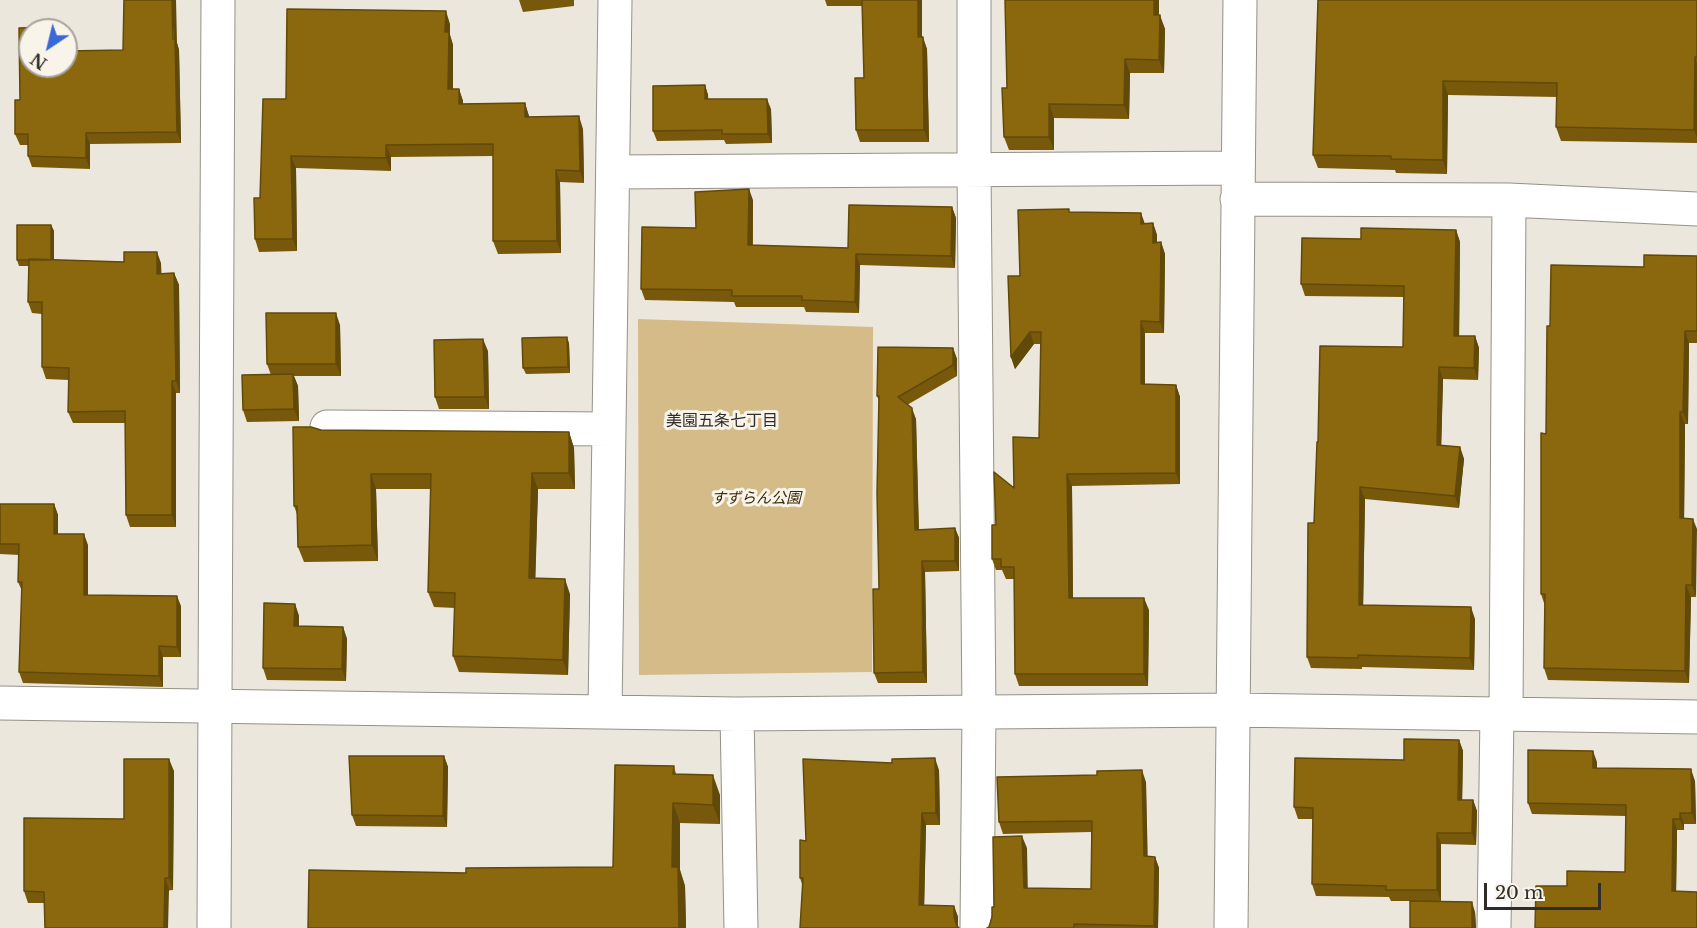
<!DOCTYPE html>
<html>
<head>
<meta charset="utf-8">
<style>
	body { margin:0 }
	#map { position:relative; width:1697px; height:928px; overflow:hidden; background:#ebe7dd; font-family:"Libre Baskerville",serif }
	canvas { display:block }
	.north { position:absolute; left:18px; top:18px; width:60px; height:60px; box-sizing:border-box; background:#f9f4ea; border:2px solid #a8a49d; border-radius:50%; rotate:215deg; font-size:16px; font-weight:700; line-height:24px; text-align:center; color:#2f2d2a }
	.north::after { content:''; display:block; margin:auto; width:21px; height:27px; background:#3a68d8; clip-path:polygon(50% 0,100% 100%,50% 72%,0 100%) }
	.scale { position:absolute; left:1484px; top:883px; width:117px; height:27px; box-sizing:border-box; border:3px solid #2f2d2a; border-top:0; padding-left:8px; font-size:18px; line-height:21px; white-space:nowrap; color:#2f2d2a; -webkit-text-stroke:4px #f9f4ea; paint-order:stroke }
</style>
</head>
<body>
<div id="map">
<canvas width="1697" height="928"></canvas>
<div class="north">N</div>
<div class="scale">20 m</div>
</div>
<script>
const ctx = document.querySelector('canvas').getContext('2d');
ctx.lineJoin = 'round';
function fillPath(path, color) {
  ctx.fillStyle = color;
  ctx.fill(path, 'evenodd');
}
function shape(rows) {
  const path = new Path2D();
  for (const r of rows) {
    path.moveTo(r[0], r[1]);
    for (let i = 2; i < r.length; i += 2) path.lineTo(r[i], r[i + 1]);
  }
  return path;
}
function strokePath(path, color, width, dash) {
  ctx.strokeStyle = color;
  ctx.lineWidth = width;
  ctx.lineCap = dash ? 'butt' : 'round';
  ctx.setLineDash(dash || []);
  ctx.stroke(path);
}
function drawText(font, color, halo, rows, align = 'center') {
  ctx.font = font + ' "Libre Baskerville","Noto Sans JP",serif';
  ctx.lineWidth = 6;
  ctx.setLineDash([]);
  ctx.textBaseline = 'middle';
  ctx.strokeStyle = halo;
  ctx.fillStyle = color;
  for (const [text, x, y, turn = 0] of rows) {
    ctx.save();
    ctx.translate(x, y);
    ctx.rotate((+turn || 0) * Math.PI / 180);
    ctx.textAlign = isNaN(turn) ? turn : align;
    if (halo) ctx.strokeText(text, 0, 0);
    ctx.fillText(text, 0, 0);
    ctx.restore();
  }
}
const green = shape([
	[638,319,873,327,872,672,639,675]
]);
const minor = shape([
	[974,0,974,170,979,712,977,928],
	[613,172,1238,168],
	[1237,199,1509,200,1697,209],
	[327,427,609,429],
	[0,703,737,714,1233,710,1697,717],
	[605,712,615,0],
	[1506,713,1509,200],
	[737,714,741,928],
	[214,928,218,0],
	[1231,928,1240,0],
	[1494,928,1497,713]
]);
const wall = shape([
	[519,0,574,0,574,6,523,12],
	[825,0,922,0,922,37,927,49,929,142,860,142,856,130,864,78,862,6,827,6],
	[1005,0,1159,0,1159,15,1165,29,1164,73,1130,73,1129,119,1054,118,1054,150,1009,150,1004,137,1007,88],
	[1318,0,1697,0,1697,143,1561,141,1556,127,1557,97,1448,95,1447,174,1396,173,1395,170,1318,168,1313,155],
	[450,24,450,35,453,45,453,89,459,89,463,101,463,104,525,103,529,117,583,129,584,183,560,182,561,253,498,254,493,241,493,156,391,157,391,171,296,168,297,251,259,252,255,239,260,198,286,99],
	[177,43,179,50,181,143,90,144,90,169,32,167,28,156,28,145,20,145,15,134,20,100,30,66,123,50],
	[705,85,708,95,708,99,771,109,772,143,726,144,724,140,657,141,653,131],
	[753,200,753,245,848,248,952,207,956,218,955,268,860,265,859,313,806,312,804,307,736,307,734,302,645,300,641,289,696,228],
	[1070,212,1145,224,1153,223,1157,235,1157,243,1161,242,1165,254,1164,333,1145,333,1145,384,1176,385,1180,397,1180,484,1072,486,1073,598,1149,610,1148,686,1019,686,1015,674,1014,579,1006,579,1002,570,996,570,992,559,996,525,1039,438,1041,344,1034,344,1015,369,1011,357],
	[51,225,54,231,54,260,161,263,161,274,174,273,179,285,180,393,176,393,176,527,130,527,126,515,125,423,73,423,68,412,69,380,46,379,42,367,42,314,32,313,28,302,29,266,19,266,17,260],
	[1456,230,1460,242,1459,336,1475,336,1479,348,1478,380,1443,379,1441,446,1460,447,1464,459,1459,508,1365,499,1363,605,1475,619,1474,670,1362,667,1362,669,1311,668,1307,657,1318,442,1403,347,1404,297,1305,296,1301,284,1361,239],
	[1697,256,1697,343,1689,343,1688,424,1685,424,1684,519,1696,597,1691,597,1689,683,1548,680,1544,668,1545,606,1541,594,1550,326,1644,267],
	[340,325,341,376,294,376,298,386,299,421,247,422,243,410,271,375,267,364],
	[569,343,570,373,526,374,523,368],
	[953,348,957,359,957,376,907,405,916,419,919,530,955,528,959,538,959,571,925,572,927,683,878,683,874,673,879,589,879,401,877,396],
	[488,351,489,409,439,409,435,397],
	[321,430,569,432,574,448,575,489,538,489,535,578,570,594,568,675,459,672,453,656,455,608,434,607,428,592,431,489,376,489,378,561,304,562,298,547,297,514,294,506],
	[0,504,54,504,58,515,58,534,88,545,88,595,181,606,181,657,163,657,163,687,23,683,19,672,22,591,18,582,19,555,0,554],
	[295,604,299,616,299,626,343,627,347,639,346,681,267,680,263,668],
	[1459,740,1463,751,1462,800,1473,800,1477,811,1476,845,1441,844,1441,901,1475,912,1476,928,1410,928,1410,901,1391,901,1389,897,1316,896,1312,884,1313,819,1298,819,1294,807,1404,760],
	[444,756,448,767,447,827,356,826,352,815],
	[1597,762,1597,768,1695,781,1696,824,1684,824,1684,830,1677,830,1676,891,1567,886,1625,872,1626,816,1532,814,1528,803],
	[892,763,939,770,940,825,926,825,924,905,954,906,958,917,802,884,800,878,806,841],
	[674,766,676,774,720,795,720,824,680,823,680,870,685,886,686,928,308,928,466,873,613,867],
	[174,771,173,890,44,903,28,903,24,891,124,819],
	[1146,782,1147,857,1155,857,1159,868,1158,928,987,928,989,927,994,907,1027,848,1027,888,1091,889,1091,832,1003,834,999,822]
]);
const shadedWall = shape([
	[172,0,176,0,177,43,179,50,181,143,177,132],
	[918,0,922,0,922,49,918,37],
	[1154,0,1159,0,1159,29,1154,15],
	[446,11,450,24,450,35,453,45,453,101,448,89,445,32],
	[1160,15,1165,29,1164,73,1159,60],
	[923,37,927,49,929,142,924,130],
	[1695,57,1697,64,1697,138,1694,130],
	[1125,59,1130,73,1129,119,1124,105],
	[1443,81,1448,95,1447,174,1443,160],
	[705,85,708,95,709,109,705,99],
	[459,89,463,101,463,116,459,104],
	[767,99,771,109,772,143,768,134],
	[525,103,529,116,530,129,525,117],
	[1049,104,1054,118,1054,150,1049,137],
	[579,116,583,129,584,183,580,171],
	[86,133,90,144,90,169,86,158],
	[386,145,391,157,391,171,386,158],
	[291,156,296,168,297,251,293,239],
	[556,170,560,182,561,253,557,241],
	[749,189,753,200,752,256,748,245],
	[952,207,956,218,955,268,951,256],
	[1141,213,1145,224,1141,224],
	[1153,223,1157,235,1157,254,1153,243],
	[51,225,54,231,54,266,51,260],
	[1456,230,1460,242,1459,348,1454,336],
	[1161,242,1165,254,1164,333,1160,322],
	[157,252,161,263,162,285,157,274],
	[856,254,860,265,859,313,855,302],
	[174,273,179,285,180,393,176,381],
	[336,313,340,325,341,376,336,364],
	[1141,321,1145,333,1145,396,1141,384],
	[1685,331,1689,343,1688,424,1683,412],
	[1030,332,1034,344,1015,369,1011,357],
	[1475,336,1479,348,1478,380,1474,368],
	[567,337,569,343,570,373,568,367],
	[483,339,488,351,489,409,485,397],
	[953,348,957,359,957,376,953,365],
	[1439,367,1443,379,1441,457,1437,445],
	[293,374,298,386,299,421,294,409],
	[172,381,176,393,176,527,172,515],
	[1176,385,1180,397,1180,484,1176,473],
	[912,408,916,419,919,541,915,530],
	[1680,412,1685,424,1684,530,1680,518],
	[569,432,574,448,575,489,569,473],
	[1460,447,1464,459,1459,508,1455,496],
	[532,473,538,489,535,593,529,578],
	[371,474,376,489,378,561,372,545],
	[1067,474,1072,486,1073,609,1069,598],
	[1360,487,1365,499,1363,616,1359,605],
	[54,504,58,515,58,545,54,534],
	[1693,519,1697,529,1696,597,1692,585],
	[955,528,959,538,959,571,955,561],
	[84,534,88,545,88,605,84,595],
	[922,561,925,572,927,683,923,672],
	[565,579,570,594,568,675,563,660],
	[1686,585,1691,597,1689,683,1685,671],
	[177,596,181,606,181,657,177,647],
	[1144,598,1149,610,1148,686,1144,674],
	[295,604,299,616,298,638,294,626],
	[1471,607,1475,619,1474,670,1470,658],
	[343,627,347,639,346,681,342,669],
	[159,646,163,657,163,687,159,676],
	[1459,740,1463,751,1462,811,1458,800],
	[1593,751,1597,762,1597,779,1593,768],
	[444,756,448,767,447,827,443,816],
	[935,758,939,770,940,825,936,813],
	[169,759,174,771,173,890,169,878],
	[1691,769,1695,781,1696,824,1692,813],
	[1142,770,1146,782,1148,868,1144,856],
	[713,775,720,795,720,824,713,805],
	[1473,800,1477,811,1476,845,1472,833],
	[673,803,680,823,680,870,685,886,686,928,679,928,672,867],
	[922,813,926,825,924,916,919,905],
	[1680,813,1684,824,1684,830,1680,819],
	[1673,819,1677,830,1676,902,1672,891],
	[1437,833,1441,844,1441,902,1437,890],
	[1022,836,1027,848,1028,899,1024,888],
	[1155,857,1159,868,1158,928,1155,928,1154,926],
	[165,878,169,890,168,928,164,928],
	[1472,902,1475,912,1476,928,1472,928],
	[954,906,958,917,958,928,954,917]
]);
const building = shape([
	[124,0,172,0,173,39,175,39,177,132,86,133,86,158,28,156,28,134,15,134,15,100,20,100,19,28,49,27,49,30,30,30,30,66,66,66,66,51,123,50,124,0],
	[862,0,918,0,918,37,923,37,924,130,856,130,855,78,864,78,862,0],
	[1005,0,1154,0,1154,15,1160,15,1159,60,1125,59,1124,105,1049,104,1049,137,1004,137,1002,88,1007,88,1005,0],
	[1318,0,1697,0,1697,57,1695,57,1694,130,1556,127,1557,83,1443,81,1443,160,1391,159,1391,156,1313,155,1318,0],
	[287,9,446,11,445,32,449,32,448,89,459,89,459,104,525,103,525,117,579,116,580,171,556,170,557,241,493,241,493,144,386,145,386,158,291,156,293,239,255,239,254,198,260,198,263,99,286,99,287,9],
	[705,85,705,99,767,99,768,134,722,134,722,130,653,131,653,86,705,85],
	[749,189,748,245,848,248,849,205,952,207,951,256,856,254,855,302,802,300,802,296,732,296,732,290,641,289,642,227,696,228,695,192,749,189],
	[1069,209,1069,212,1141,213,1141,224,1153,223,1153,243,1161,242,1160,322,1141,321,1141,384,1176,385,1176,473,1067,474,1069,598,1144,598,1144,674,1015,674,1014,567,1001,567,1001,559,992,559,992,525,996,525,994,472,1014,488,1013,437,1039,438,1041,332,1030,332,1011,357,1008,276,1020,276,1018,210,1069,209],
	[17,225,51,225,51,260,17,260,17,225],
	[1361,228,1456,230,1454,336,1475,336,1474,368,1439,367,1437,445,1460,447,1455,496,1360,487,1359,605,1471,607,1470,658,1358,655,1358,658,1307,657,1308,523,1314,523,1317,442,1318,442,1320,346,1403,347,1404,286,1301,284,1302,238,1361,239,1361,228],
	[124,252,157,252,157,274,174,273,176,381,172,381,172,515,126,515,125,411,68,412,69,368,42,367,42,302,28,302,29,259,124,262,124,252],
	[1644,255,1697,256,1697,331,1685,331,1683,412,1680,412,1680,518,1693,519,1692,585,1686,585,1685,671,1544,668,1545,594,1541,594,1541,433,1546,434,1547,326,1550,326,1551,265,1644,267,1644,255],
	[266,313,336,313,336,364,267,364,266,313],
	[567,337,568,367,523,368,522,338,567,337],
	[483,339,485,397,435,397,434,340,483,339],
	[878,347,953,348,953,365,898,397,912,408,915,530,955,528,955,561,922,561,923,672,874,673,873,589,879,589,877,493,879,396,877,396,878,347],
	[293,374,294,409,243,410,242,375,293,374],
	[293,427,311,427,321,430,569,432,569,473,532,473,529,578,565,579,563,660,453,656,455,593,428,592,431,474,371,474,372,545,298,547,297,506,294,506,293,427],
	[0,504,54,504,54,534,84,534,84,595,177,596,177,647,159,646,159,676,19,672,22,582,18,582,19,544,0,544,0,504],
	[264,603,295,604,294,626,343,627,342,669,263,668,264,603],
	[1404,739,1459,740,1458,800,1473,800,1472,833,1437,833,1437,890,1386,890,1386,886,1312,884,1313,808,1294,807,1295,758,1404,760,1404,739],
	[1528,750,1593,751,1593,768,1691,769,1692,813,1680,813,1680,819,1673,819,1672,891,1697,892,1697,928,1535,928,1536,886,1567,886,1567,871,1625,872,1626,805,1528,803,1528,750],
	[349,756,444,756,443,816,352,815,349,756],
	[935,758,936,813,922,813,919,905,954,906,954,917,957,926,959,928,800,928,803,878,800,878,800,840,806,841,803,759,892,763,892,759,935,758],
	[124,759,169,759,169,878,165,878,164,928,45,928,44,892,24,891,24,818,124,819,124,759],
	[615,765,674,766,673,774,713,775,713,805,673,803,672,867,678,867,679,928,308,928,309,870,466,873,466,868,613,867,615,765],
	[1142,770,1144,856,1155,857,1154,926,1074,924,1074,928,987,928,989,927,992,917,992,907,994,907,993,837,1022,836,1024,888,1091,889,1092,821,999,822,997,777,1097,775,1097,771,1142,770],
	[1410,901,1472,902,1472,928,1410,928,1410,901]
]);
const parkNames = [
	["すずらん公園",756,499]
];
const neighbourhoodNames = [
	["美園五条七丁目",722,421]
];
fillPath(green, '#d5bb88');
strokePath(minor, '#959188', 35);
strokePath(minor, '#fff', 33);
fillPath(wall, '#78590b');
fillPath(shadedWall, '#614909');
fillPath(building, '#8b680d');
strokePath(building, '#614909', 1.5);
drawText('italic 15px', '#382905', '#f9f4ea', parkNames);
drawText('16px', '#2f2d2a', '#f9f4ea', neighbourhoodNames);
</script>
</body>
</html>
